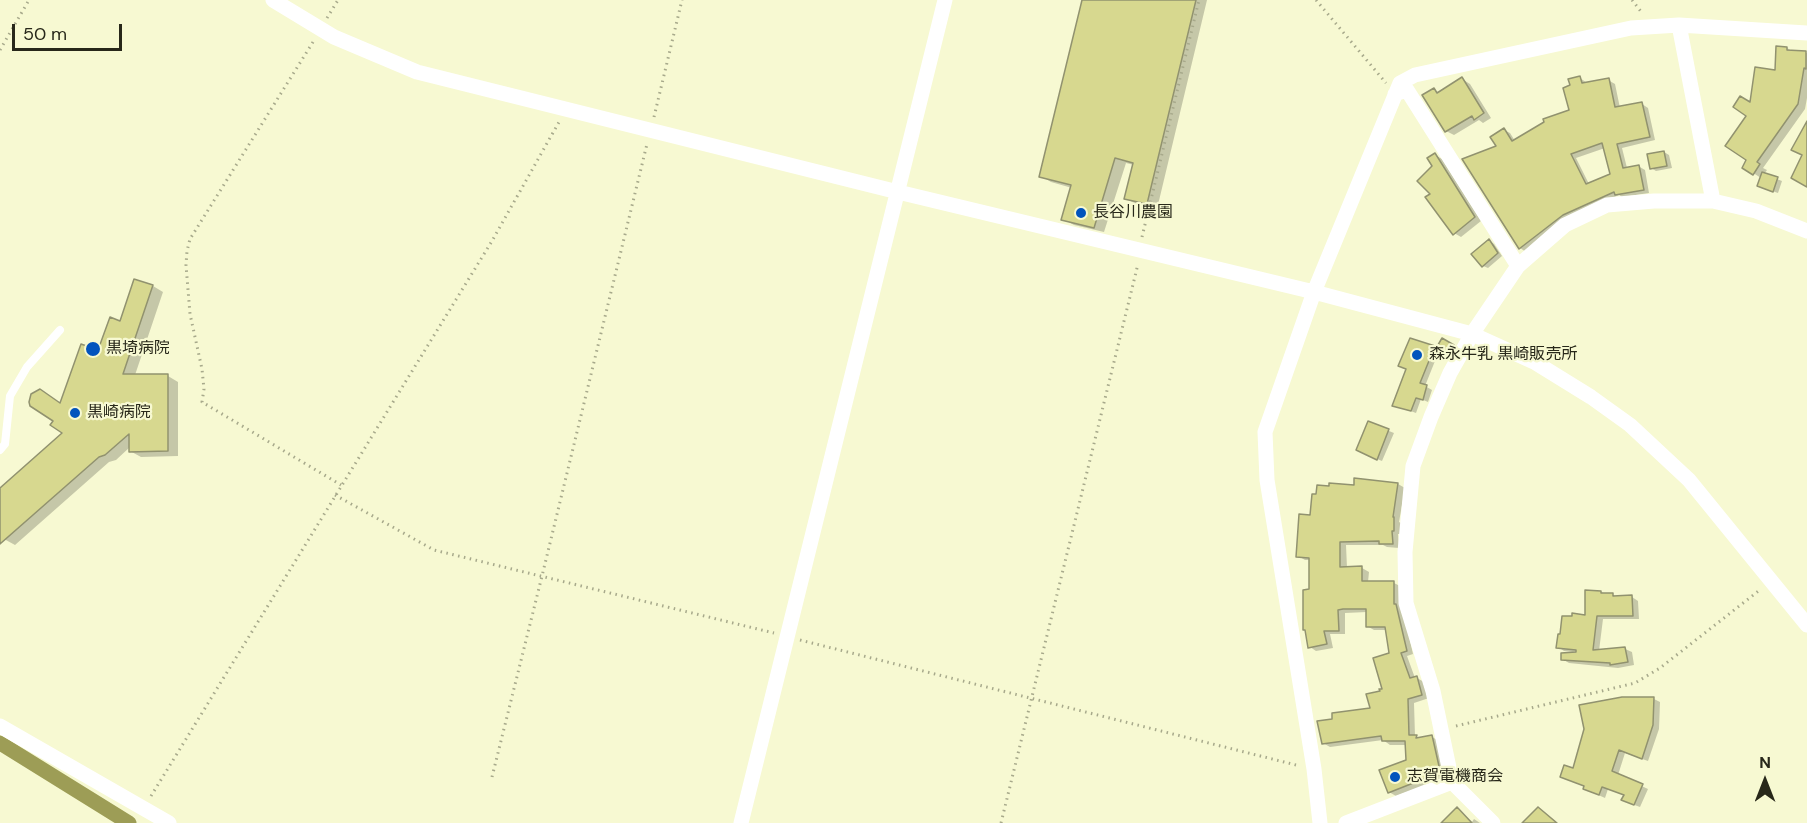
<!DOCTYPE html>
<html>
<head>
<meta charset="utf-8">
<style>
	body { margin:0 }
	#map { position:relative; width:1807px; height:823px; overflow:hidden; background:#f7f9d2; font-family:"DM Sans",sans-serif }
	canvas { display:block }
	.north { position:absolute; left:1735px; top:751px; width:60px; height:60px; -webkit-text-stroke:4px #f7f9d2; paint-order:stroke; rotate:0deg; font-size:16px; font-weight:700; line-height:24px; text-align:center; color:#28281a }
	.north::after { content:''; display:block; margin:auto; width:21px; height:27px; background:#28281a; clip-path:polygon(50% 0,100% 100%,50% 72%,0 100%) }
	.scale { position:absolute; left:12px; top:24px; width:110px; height:27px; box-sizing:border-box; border:3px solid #28281a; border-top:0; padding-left:8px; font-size:18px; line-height:21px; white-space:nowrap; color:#28281a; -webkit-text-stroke:4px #f7f9d2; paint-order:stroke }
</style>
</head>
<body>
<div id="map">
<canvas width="1807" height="823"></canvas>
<div class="north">N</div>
<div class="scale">50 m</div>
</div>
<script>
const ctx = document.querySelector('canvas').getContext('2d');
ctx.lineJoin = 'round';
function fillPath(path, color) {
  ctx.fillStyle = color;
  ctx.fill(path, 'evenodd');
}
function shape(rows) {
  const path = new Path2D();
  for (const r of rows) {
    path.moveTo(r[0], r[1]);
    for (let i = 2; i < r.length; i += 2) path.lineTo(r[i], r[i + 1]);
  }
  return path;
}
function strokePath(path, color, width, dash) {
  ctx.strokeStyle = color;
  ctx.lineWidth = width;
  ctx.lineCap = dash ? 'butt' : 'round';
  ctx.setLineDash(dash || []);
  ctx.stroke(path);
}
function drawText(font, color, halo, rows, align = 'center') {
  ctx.font = font + ' "DM Sans","Noto Sans JP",sans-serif';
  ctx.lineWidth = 4.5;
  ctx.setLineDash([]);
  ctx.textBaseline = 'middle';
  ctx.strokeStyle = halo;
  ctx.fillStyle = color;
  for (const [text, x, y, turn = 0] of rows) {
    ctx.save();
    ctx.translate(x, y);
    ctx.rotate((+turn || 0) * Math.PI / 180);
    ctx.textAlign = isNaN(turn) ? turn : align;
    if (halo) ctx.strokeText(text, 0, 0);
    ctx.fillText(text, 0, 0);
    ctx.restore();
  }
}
const shadow = shape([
	[1084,0,1207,0,1157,209,1136,204,1125,198,1134,165,1126,163,1104,232,1074,225,1063,219,1072,188,1051,182,1041,176],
	[1787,48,1792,51,1807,53,1807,98,1805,109,1763,168,1767,170,1764,174,1782,181,1778,193,1763,188,1761,178,1744,167,1748,160,1748,116,1751,104,1777,72],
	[1580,78,1587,83,1608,80,1615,84,1620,108,1642,104,1648,108,1655,140,1622,148,1627,168,1638,166,1645,170,1649,193,1622,197,1619,195,1610,199,1526,252,1520,248,1498,147,1504,130,1510,133,1515,141,1571,111,1571,86],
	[1605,148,1611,175,1589,184,1576,158],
	[1462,79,1470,84,1491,118,1483,123,1479,120,1454,135,1446,131,1434,90,1440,93],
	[1664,152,1669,155,1672,168,1656,171,1651,168],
	[1435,155,1442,159,1481,221,1461,237,1454,233,1432,194],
	[1490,241,1494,244,1502,256,1488,268,1483,266],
	[135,281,153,286,163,292,135,375,168,376,178,382,178,456,141,457,130,451,130,447,116,460,109,462,15,545,4,539,0,534,0,493,64,433,61,404,121,323],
	[1443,340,1455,348,1450,357,1439,351,1425,386,1432,390,1428,402,1421,399,1416,413,1394,405,1434,348,1437,349],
	[1369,423,1394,433,1382,461,1362,453],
	[1398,484,1405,488,1399,522,1401,523,1401,534,1398,534,1399,548,1387,547,1383,545,1346,545,1347,568,1362,568,1369,572,1368,582,1394,583,1400,586,1403,609,1413,654,1407,656,1415,678,1417,678,1424,682,1429,698,1414,703,1415,736,1420,739,1432,737,1439,741,1447,779,1434,782,1396,796,1389,792,1407,761,1407,745,1390,745,1383,740,1330,747,1323,743,1371,709,1384,690,1391,655,1387,630,1374,630,1367,626,1367,612,1345,613,1345,634,1330,634,1333,648,1316,651,1310,647,1307,631,1311,591,1311,560,1305,560,1298,556,1312,517,1355,486],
	[1601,592,1616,597,1632,597,1638,601,1639,619,1603,619,1599,651,1625,649,1632,652,1634,665,1618,668,1569,663,1562,659,1573,652,1564,651,1558,647,1586,616],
	[1654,699,1660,702,1659,729,1648,761,1625,753,1618,775,1648,789,1640,807,1629,803,1625,795,1608,789,1605,798,1585,789,1586,786,1574,770],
	[1457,809,1472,822,1474,819,1480,823,1447,823]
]);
const canal = shape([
	[0,743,129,823]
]);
const building = shape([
	[1082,0,1196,0,1147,204,1124,199,1133,163,1115,158,1094,228,1061,220,1071,185,1039,177,1082,0],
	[1776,46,1787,47,1787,50,1806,51,1806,69,1804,68,1798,104,1757,162,1760,164,1753,175,1742,168,1746,160,1725,146,1746,116,1733,107,1740,96,1750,102,1755,67,1775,70,1776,46],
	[1580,76,1582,83,1609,78,1615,107,1642,102,1650,137,1617,144,1623,168,1639,165,1644,190,1615,195,1614,192,1563,215,1519,249,1462,159,1496,146,1490,137,1504,128,1512,141,1544,122,1543,119,1569,110,1563,88,1570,85,1568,79,1580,76],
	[1602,143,1610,174,1586,184,1571,154,1602,143],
	[1462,77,1484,113,1474,120,1472,116,1445,132,1422,95,1434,88,1437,93,1462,77],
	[1807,121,1807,187,1791,178,1802,155,1791,150,1807,121],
	[1664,151,1667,166,1650,169,1647,154,1664,151],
	[1435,153,1475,217,1453,235,1425,197,1430,194,1417,181,1432,166,1427,158,1435,153],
	[1762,172,1778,177,1773,192,1757,186,1762,172],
	[1489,239,1498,253,1482,267,1471,254,1489,239],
	[134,279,153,285,123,374,168,374,168,451,129,452,129,434,105,455,99,457,0,544,0,488,62,433,50,425,53,421,30,406,29,402,31,394,40,389,60,403,81,344,98,350,110,317,120,321,134,279],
	[1410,338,1435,346,1420,383,1427,385,1423,400,1416,398,1411,411,1392,406,1406,369,1398,366,1410,338],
	[1442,338,1454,345,1448,357,1435,350,1442,338],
	[1368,421,1389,429,1377,460,1356,450,1368,421],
	[1354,478,1398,483,1393,517,1394,517,1394,531,1392,531,1393,544,1379,544,1379,541,1340,542,1340,567,1362,566,1362,581,1394,581,1394,604,1396,604,1407,651,1401,653,1410,678,1417,676,1422,695,1408,699,1409,735,1417,735,1416,738,1432,735,1441,775,1426,778,1388,793,1379,770,1406,760,1405,741,1382,741,1381,736,1322,744,1317,721,1332,719,1332,713,1370,708,1366,694,1380,691,1379,689,1382,689,1373,658,1389,653,1385,627,1366,627,1366,609,1343,609,1338,610,1339,631,1324,631,1327,644,1308,648,1305,630,1303,630,1303,590,1309,589,1309,558,1296,557,1299,514,1310,515,1312,494,1316,494,1317,485,1329,486,1329,483,1354,485,1354,478],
	[1585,590,1601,591,1601,593,1613,593,1613,596,1632,595,1633,616,1597,616,1593,650,1625,647,1628,662,1610,665,1610,663,1561,660,1561,653,1576,652,1576,650,1556,648,1558,634,1560,634,1562,616,1572,616,1572,613,1585,615,1585,590],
	[1622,697,1654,697,1653,725,1642,759,1619,750,1612,771,1643,784,1634,805,1621,800,1624,795,1602,787,1599,795,1583,789,1584,786,1560,777,1564,765,1573,768,1584,729,1579,705,1622,697],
	[1457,807,1472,823,1441,823,1457,807],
	[1538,807,1557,823,1522,823,1538,807]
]);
const path = shape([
	[1316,0,1386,83],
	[1632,0,1642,13],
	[327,18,338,0],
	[313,42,190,239,187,251,186,265,190,314,202,369,204,389,202,402,341,485],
	[0,50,29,0],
	[654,117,682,0],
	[1142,237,1199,0],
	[335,495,434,550,774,633],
	[800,640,1300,766],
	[1456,726,1635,683,1660,668,1761,589],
	[492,777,542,576,647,144],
	[151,796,492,241,559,122],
	[1001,823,1138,264]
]);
const lane = shape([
	[0,450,5,444,10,396,27,367,60,330]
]);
const street = shape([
	[273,0,334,37,417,72,898,192,1314,292,1472,334,1536,363,1591,397,1630,425,1689,480,1807,625],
	[1679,25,1713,201],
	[1395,94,1407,90,1518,266],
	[0,726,169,823],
	[741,823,945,0],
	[1320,823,1314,769,1267,480,1265,432,1314,292,1400,83,1415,75,1631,28,1679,25,1807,33],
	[1346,823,1452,782],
	[1493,823,1452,782,1433,691,1406,603,1405,552,1413,466,1431,417,1450,373,1472,334,1518,266,1565,225,1607,205,1654,201,1713,201,1756,211,1807,231]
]);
const markers = [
	[1081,213,6,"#0254bd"],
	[93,349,8,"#0254bd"],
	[1417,355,6,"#0254bd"],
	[75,413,6,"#0254bd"],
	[1395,777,6,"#0254bd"]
];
const poiNames = [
	["長谷川農園",1093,213],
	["黒埼病院",106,349],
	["森永牛乳 黒崎販売所",1429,355],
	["黒崎病院",87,413],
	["志賀電機商会",1407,777]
];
fillPath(shadow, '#0003');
strokePath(canal, '#9d9d56', 15);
fillPath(building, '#d7d88f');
strokePath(building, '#91926f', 1.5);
strokePath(path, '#a7a98b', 3, [1.5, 4.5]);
strokePath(lane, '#fff', 8);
strokePath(street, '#fff', 15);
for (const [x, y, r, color] of markers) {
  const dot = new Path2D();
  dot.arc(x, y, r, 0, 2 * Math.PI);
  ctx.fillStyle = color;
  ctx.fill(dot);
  strokePath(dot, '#f7f9d2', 2);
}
drawText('16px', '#28281a', '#f7f9d2', poiNames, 'left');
</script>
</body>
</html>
